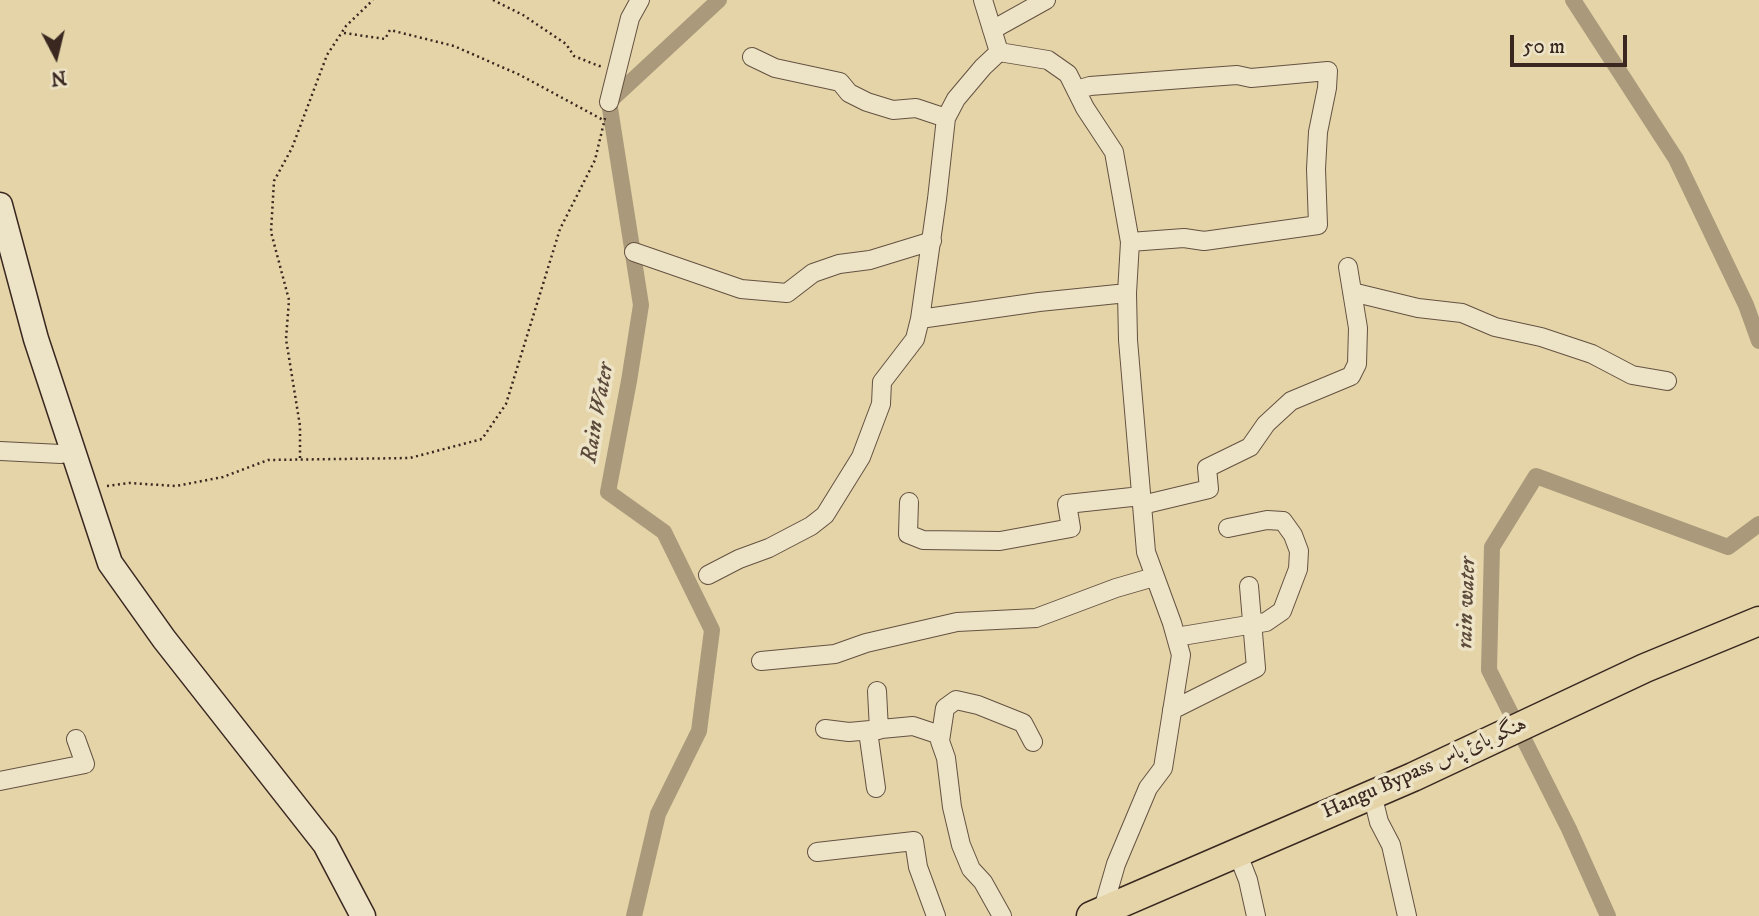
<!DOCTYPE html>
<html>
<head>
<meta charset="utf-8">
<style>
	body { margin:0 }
	#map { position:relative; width:1759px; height:916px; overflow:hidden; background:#e4d4a8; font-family:"IM FELL DW Pica",serif }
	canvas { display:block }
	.north { position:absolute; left:21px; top:21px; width:70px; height:70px; -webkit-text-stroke:5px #ede3c6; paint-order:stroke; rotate:173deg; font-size:19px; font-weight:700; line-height:28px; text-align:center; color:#392720 }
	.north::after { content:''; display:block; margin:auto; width:24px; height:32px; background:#392720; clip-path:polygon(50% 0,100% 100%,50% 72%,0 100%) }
	.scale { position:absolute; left:1510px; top:35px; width:117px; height:32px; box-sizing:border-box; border:4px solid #392720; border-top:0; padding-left:9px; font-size:21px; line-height:24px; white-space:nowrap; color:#392720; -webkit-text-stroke:5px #ede3c6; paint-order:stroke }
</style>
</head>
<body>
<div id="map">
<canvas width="1759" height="916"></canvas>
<div class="north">N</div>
<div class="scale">50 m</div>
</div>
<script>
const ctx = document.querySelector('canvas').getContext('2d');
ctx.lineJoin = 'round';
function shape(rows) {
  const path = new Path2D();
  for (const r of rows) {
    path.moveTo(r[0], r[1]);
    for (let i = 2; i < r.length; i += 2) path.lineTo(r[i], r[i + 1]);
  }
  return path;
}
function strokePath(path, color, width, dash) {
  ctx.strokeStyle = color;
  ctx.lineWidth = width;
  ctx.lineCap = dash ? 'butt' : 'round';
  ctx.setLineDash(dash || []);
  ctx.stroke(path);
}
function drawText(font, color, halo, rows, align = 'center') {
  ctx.font = font + ' "IM FELL DW Pica",Amiri,serif';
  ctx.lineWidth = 7;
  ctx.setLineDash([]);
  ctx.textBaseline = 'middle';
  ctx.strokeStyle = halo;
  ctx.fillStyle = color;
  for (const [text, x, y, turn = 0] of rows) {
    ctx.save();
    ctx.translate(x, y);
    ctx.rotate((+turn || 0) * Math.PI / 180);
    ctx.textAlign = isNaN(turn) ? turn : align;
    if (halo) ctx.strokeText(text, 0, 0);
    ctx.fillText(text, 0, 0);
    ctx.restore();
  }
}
const canal = shape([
	[1573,0,1676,159,1746,305,1759,341],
	[634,916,658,814,699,731,712,630,664,532,608,492,629,381,641,305,609,102,719,0],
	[1608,916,1569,829,1489,670,1492,547,1536,476,1728,547,1759,524]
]);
const path = shape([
	[493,0,523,15,566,44,574,56,599,66,602,66],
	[344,33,385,39,390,30,454,46,520,75,605,121],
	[300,458,300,426,286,339,289,300,271,232,274,181,292,148,327,55,346,26,373,0],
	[107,486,129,483,176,486,223,477,268,460,410,458,482,439,506,404,560,229,595,160,605,118]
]);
const street = shape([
	[983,0,999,52,1048,60,1068,74,1085,108,1114,152,1130,242,1127,293,1128,340,1146,552,1172,623,1181,655,1163,768,1148,788,1116,864,1103,909],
	[992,30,1046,0],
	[752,57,775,68,840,82,849,93,867,102,893,110,916,108,946,118],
	[1076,90,1090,86,1196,78,1237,75,1251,78,1328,71,1327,88,1318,132,1316,169,1318,225,1204,241,1184,238,1130,242],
	[609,102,630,18,640,0],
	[634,252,741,289,787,293,813,273,839,264,870,260,932,241],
	[1352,292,1418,308,1462,313,1495,327,1541,337,1592,354,1632,375,1667,381],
	[920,319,1039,302,1127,293],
	[0,451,61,454,73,450],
	[909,502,908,534,923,540,1000,541,1071,528,1067,504,1141,496],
	[1142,505,1209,489,1207,468,1250,447,1266,424,1291,401,1351,376,1357,364,1358,328,1348,267],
	[708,575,739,559,769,548,811,526,825,515,861,457,881,404,882,382,915,339,920,319,937,199,946,118,956,99,983,67,999,52],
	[1176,637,1266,622,1282,611,1298,569,1299,551,1293,535,1283,521,1267,520,1228,528],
	[761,661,835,654,866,643,957,622,1036,618,1116,588,1154,577],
	[877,691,879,730],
	[1172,710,1256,668,1249,586],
	[825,729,849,732,913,726,940,735],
	[868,731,876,788],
	[0,781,85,764,76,739],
	[1372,794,1379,822,1391,845,1407,916],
	[817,852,914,841,918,867,936,916],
	[1237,852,1248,880,1256,916],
	[1002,916,983,882,971,869,961,845,952,807,946,758,940,741,945,708,956,700,978,705,1023,723,1033,742]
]);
const secondary = shape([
	[0,205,36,339,110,563,164,639,325,844,363,916]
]);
const primary = shape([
	[1091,916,1413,777,1645,668,1759,621]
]);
const streetNames = [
	["Hangu Bypass ہنگو بائ پاس",1425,769,-24]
];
const waterNames = [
	["Rain Water",599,413,-80],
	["rain water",1468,603,-88]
];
strokePath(canal, '#aa997a', 16);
strokePath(street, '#645242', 20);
strokePath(secondary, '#392720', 27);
strokePath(primary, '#392720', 31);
strokePath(path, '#392720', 2.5, [2, 3.5]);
strokePath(street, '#ede3c6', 18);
strokePath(secondary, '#ede3c6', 24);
strokePath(primary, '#e4d4a8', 28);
drawText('21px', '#392720', '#ede3c6', streetNames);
drawText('italic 23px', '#5b493b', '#ede3c6', waterNames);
</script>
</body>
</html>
